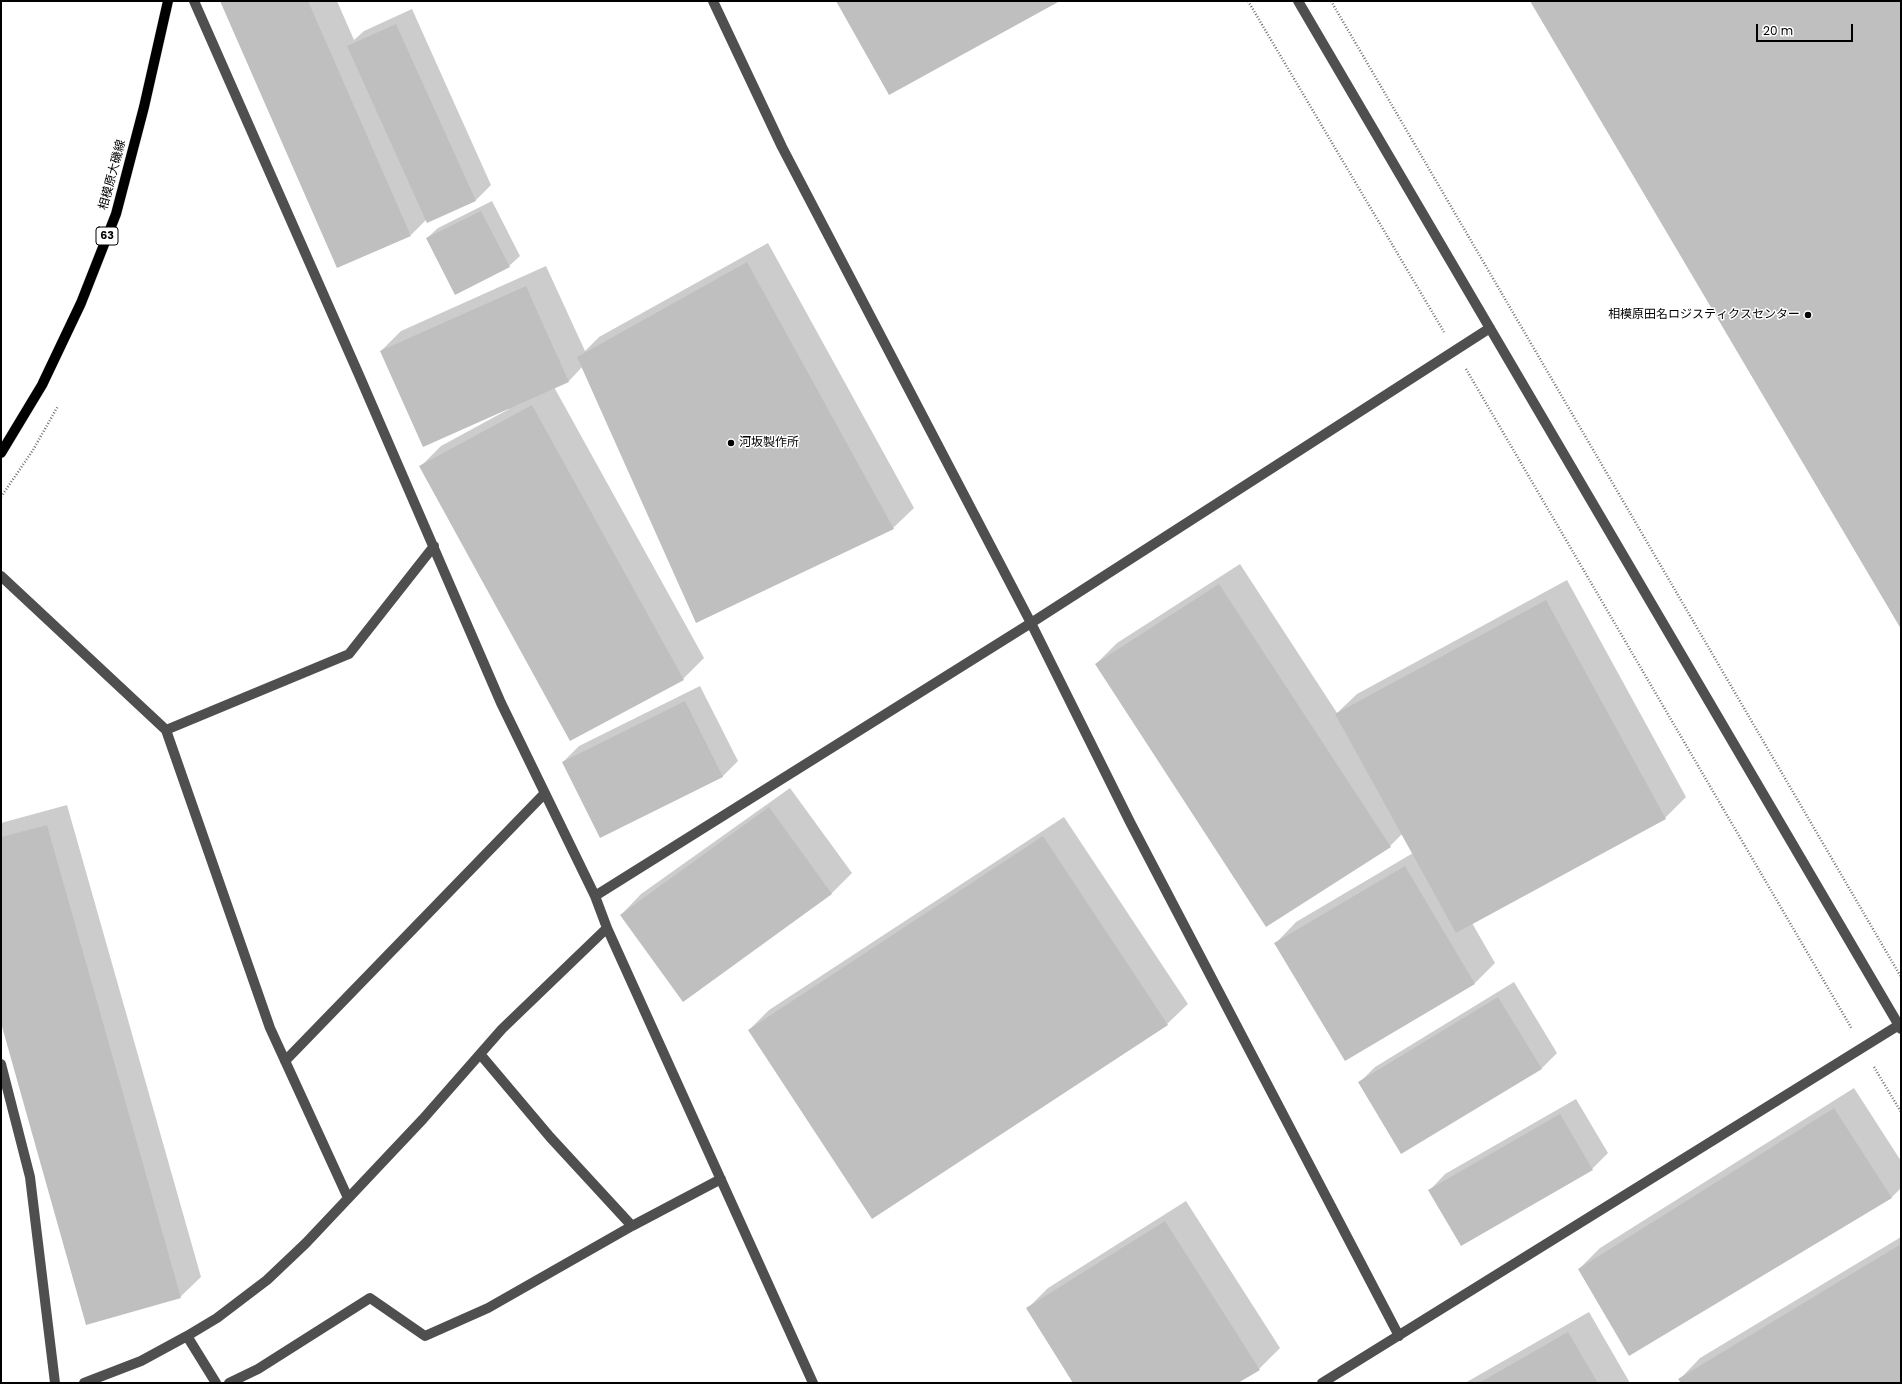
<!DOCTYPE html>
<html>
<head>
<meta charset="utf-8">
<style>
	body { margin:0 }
	#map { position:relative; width:1902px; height:1384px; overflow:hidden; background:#fff; font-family:Poppins,sans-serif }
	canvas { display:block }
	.frame { position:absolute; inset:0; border:2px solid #000; pointer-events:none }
	.scale { position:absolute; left:1756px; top:24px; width:97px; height:18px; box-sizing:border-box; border:2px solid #000; border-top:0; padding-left:5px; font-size:12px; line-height:14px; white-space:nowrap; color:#000; -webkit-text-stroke:3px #fff; paint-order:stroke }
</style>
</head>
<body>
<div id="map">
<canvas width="1902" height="1384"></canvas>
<div class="frame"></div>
<div class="scale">20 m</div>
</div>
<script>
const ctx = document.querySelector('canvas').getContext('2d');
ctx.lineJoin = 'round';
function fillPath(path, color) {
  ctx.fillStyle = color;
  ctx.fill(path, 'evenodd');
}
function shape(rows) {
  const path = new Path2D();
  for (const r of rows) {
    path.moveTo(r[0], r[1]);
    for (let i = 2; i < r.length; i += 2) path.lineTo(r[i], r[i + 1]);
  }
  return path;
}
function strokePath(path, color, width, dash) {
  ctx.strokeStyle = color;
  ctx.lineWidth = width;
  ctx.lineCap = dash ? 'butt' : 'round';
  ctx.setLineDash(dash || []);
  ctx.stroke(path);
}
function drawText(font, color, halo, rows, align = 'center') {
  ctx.font = font + ' Poppins,"Noto Sans JP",sans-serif';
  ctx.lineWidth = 3;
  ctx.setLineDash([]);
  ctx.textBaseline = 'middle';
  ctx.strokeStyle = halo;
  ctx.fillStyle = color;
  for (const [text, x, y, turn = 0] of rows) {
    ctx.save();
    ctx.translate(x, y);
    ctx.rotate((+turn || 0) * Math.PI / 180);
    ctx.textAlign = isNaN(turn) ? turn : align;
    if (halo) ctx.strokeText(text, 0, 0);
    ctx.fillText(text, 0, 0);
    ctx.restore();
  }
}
const shadow = shape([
	[221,1,337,1,354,40,364,31,412,9,491,185,476,200,427,219,411,235],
	[492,201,520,256,509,266,427,238,438,228],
	[768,243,914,508,893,528,582,367,569,381,554,387,704,658,683,679,420,467,441,446,509,409,508,408,381,351,401,331,546,266,585,351,599,337],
	[1240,564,1337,713,1357,694,1567,580,1686,797,1665,818,1472,923,1495,963,1475,983,1276,943,1296,922,1413,853,1402,834,1390,846,1096,664,1117,643],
	[700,686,738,761,722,777,563,762,579,746],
	[790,788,852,873,832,893,683,1000,621,915,641,894],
	[67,805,201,1277,180,1297,1,1019,1,823],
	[1064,817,1188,1004,1167,1024,749,1030,769,1010],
	[1514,982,1557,1053,1542,1068,1402,1153,1359,1083,1375,1067],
	[1854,1088,1901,1161,1901,1188,1891,1198,1579,1269,1600,1248],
	[1576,1099,1608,1153,1592,1169,1430,1190,1445,1174],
	[1186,1201,1280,1348,1259,1369,1237,1383,1074,1383,1027,1309,1048,1288],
	[1901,1237,1901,1383,1682,1383,1680,1379,1700,1358],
	[1589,1312,1630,1383,1465,1383]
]);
const building = shape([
	[220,1,308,1,411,236,337,268],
	[836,1,1060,1,889,95],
	[1530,1,1901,1,1901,629],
	[396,24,476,201,427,223,347,46],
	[481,211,510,267,455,295,426,238],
	[747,262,894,529,696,623,577,357],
	[526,286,569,382,423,447,380,351],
	[532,405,684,680,570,741,419,466],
	[1219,584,1391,847,1266,927,1095,664],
	[1546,600,1666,819,1456,933,1335,714],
	[685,701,723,777,600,838,562,762],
	[769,807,832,894,683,1002,620,915],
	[47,825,181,1298,86,1325,1,1023,1,837],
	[1043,836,1168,1025,872,1219,748,1030],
	[1405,866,1475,984,1345,1061,1274,943],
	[1498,997,1542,1069,1401,1154,1358,1082],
	[1834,1108,1892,1198,1629,1356,1578,1269],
	[1560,1114,1593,1170,1461,1246,1428,1190],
	[1165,1221,1260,1370,1238,1383,1073,1383,1026,1308],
	[1901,1244,1901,1383,1681,1383,1678,1379],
	[1568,1332,1598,1383,1479,1383]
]);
const path = shape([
	[1248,1,1444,332],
	[1331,1,1901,977],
	[1466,369,1852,1029],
	[1,497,33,450,58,406],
	[1874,1067,1901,1112]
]);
const minor = shape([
	[194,1,359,375,501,703,595,896,607,928,813,1383],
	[713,1,782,147,1031,623,1130,822,1399,1336],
	[1298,1,1901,1029],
	[1,576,166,730,270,1028,348,1198],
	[166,730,349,654,434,546],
	[595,896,1031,623,1490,328],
	[480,1054,550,1137,632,1226],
	[285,1061,545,793],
	[1,1064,30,1177,55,1383],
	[187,1336,217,1318,267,1280,306,1243,423,1119,502,1029,607,928],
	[84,1383,141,1361,187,1336,216,1383],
	[229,1383,258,1369,370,1298,425,1336,488,1308,632,1226,721,1179],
	[1322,1383,1899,1025]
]);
const major = shape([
	[1,453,42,385,81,303,116,214,144,107,168,1]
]);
const markers = [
	[1808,315,4,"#000"],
	[731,443,4,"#000"]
];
const shields = [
	[107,236,22]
];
const shieldNames = [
	["63",107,236]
];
const streetNames = [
	["相模原大磯線",113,175,-75]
];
const poiNames = [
	["相模原田名ロジスティクスセンター",1800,315],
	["河坂製作所",739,443,"left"]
];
fillPath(shadow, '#0003');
fillPath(building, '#bfbfbf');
strokePath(major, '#dbdbdb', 11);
strokePath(path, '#717171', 2.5, [1, 2]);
strokePath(minor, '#4f4f4f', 10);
strokePath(major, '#000', 10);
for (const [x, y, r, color] of markers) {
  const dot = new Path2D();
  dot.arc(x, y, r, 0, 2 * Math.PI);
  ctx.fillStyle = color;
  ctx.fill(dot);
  strokePath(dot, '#fff', 1.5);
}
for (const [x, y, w] of shields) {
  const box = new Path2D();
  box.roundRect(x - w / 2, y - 9, w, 18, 3);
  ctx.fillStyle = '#fff';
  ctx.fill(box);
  strokePath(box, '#000', 1);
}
drawText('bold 11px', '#000', null, shieldNames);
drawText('12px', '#000', '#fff', streetNames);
drawText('12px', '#000', '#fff', poiNames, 'right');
</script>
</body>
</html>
